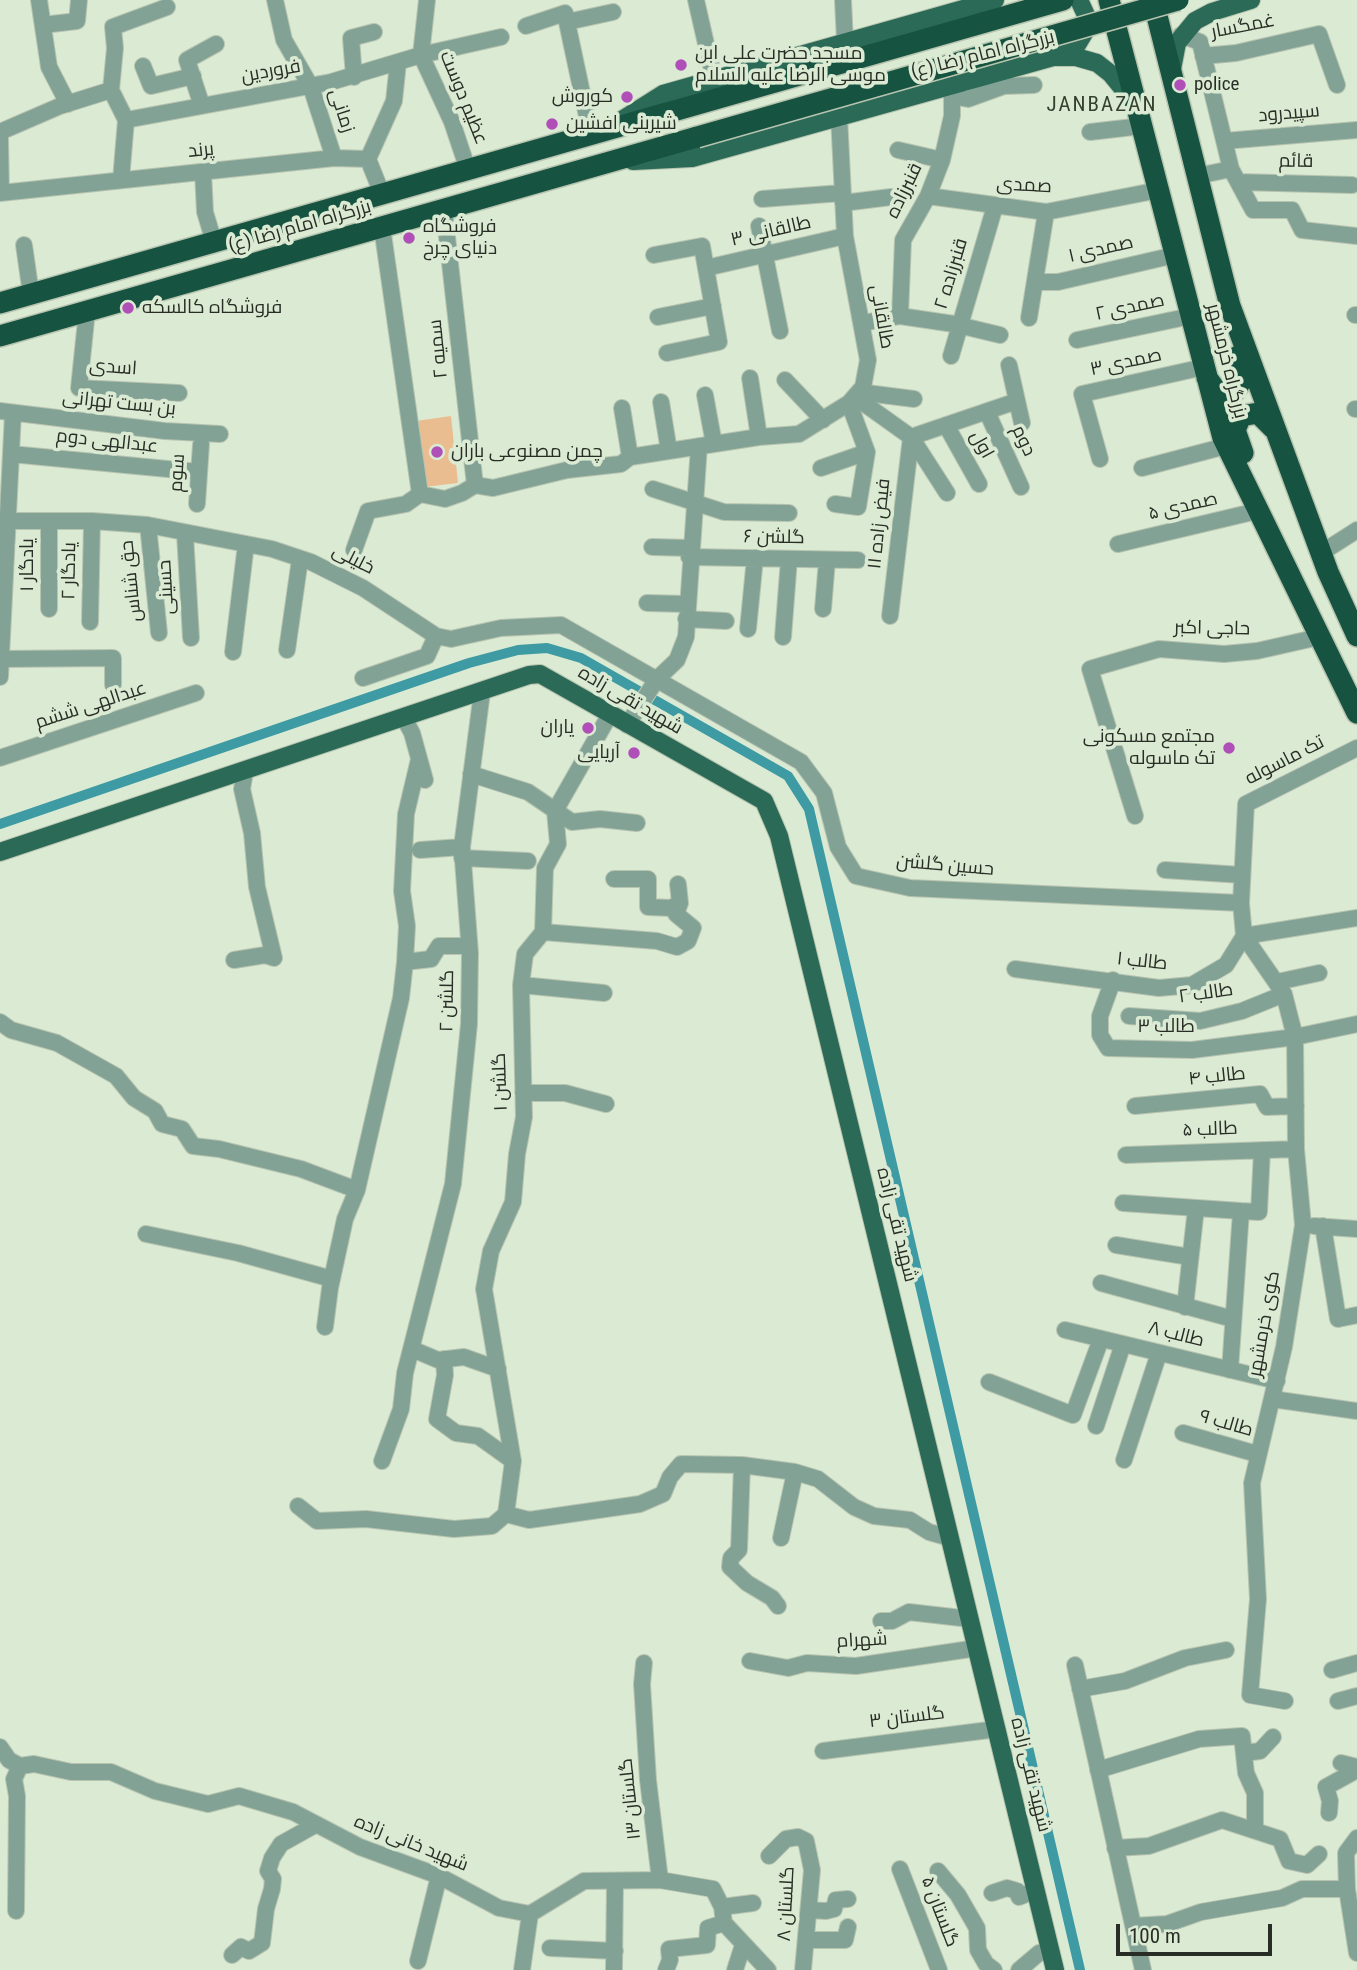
<!DOCTYPE html>
<html>
<head>
<meta charset="utf-8">
<style>
	body { margin:0 }
	#map { position:relative; width:1357px; height:1970px; overflow:hidden; background:#dbead3; font-family:"Roboto Condensed",sans-serif }
	canvas { display:block }
	.scale { position:absolute; left:1116px; top:1924px; width:156px; height:32px; box-sizing:border-box; border:4px solid #282e25; border-top:0; padding-left:9px; font-size:21px; line-height:24px; white-space:nowrap; color:#282e25; -webkit-text-stroke:5px #dbead3; paint-order:stroke }
</style>
</head>
<body>
<div id="map">
<canvas width="1357" height="1970"></canvas>
<div class="scale">100 m</div>
</div>
<script>
const ctx = document.querySelector('canvas').getContext('2d');
ctx.lineJoin = 'round';
function fillPath(path, color) {
  ctx.fillStyle = color;
  ctx.fill(path, 'evenodd');
}
function shape(rows) {
  const path = new Path2D();
  for (const r of rows) {
    path.moveTo(r[0], r[1]);
    for (let i = 2; i < r.length; i += 2) path.lineTo(r[i], r[i + 1]);
  }
  return path;
}
function strokePath(path, color, width, dash) {
  ctx.strokeStyle = color;
  ctx.lineWidth = width;
  ctx.lineCap = dash ? 'butt' : 'round';
  ctx.setLineDash(dash || []);
  ctx.stroke(path);
}
function drawText(font, color, halo, rows, align = 'center') {
  ctx.font = font + ' "Roboto Condensed",Cairo,sans-serif';
  ctx.lineWidth = 7;
  ctx.setLineDash([]);
  ctx.textBaseline = 'middle';
  ctx.strokeStyle = halo;
  ctx.fillStyle = color;
  for (const [text, x, y, turn = 0] of rows) {
    ctx.save();
    ctx.translate(x, y);
    ctx.rotate((+turn || 0) * Math.PI / 180);
    ctx.textAlign = isNaN(turn) ? turn : align;
    if (halo) ctx.strokeText(text, 0, 0);
    ctx.fillText(text, 0, 0);
    ctx.restore();
  }
}
const green = shape([
	[451,416,458,483,424,487,416,421]
]);
const canal = shape([
	[0,824,469,663,518,650,547,648,581,658,788,776,809,809,1080,1970]
]);
const minor = shape([
	[39,0,49,67,68,104],
	[275,0,284,40,311,87,334,158],
	[427,0,421,55,452,122,468,170],
	[696,0,714,79],
	[843,0,845,42],
	[567,22,613,12],
	[43,25,77,21,79,0],
	[526,26,565,13,591,135],
	[1181,35,1200,42,1231,169,1253,210,1292,210,1302,230,1357,236],
	[1203,56,1236,53,1319,34,1337,85],
	[143,66,151,86,193,76],
	[354,77,351,38,374,32],
	[111,90,115,48,113,27,167,7],
	[952,96,968,99,1004,86,1034,85],
	[202,106,187,60,216,44],
	[0,132,60,106,111,90,126,120,331,82,421,55,501,37],
	[1090,132,1142,126],
	[0,138,1,193],
	[1224,141,1357,130],
	[898,150,942,160],
	[368,159,394,101,398,63],
	[203,172,205,212,214,242],
	[1197,176,1231,169],
	[121,180,126,120],
	[1238,182,1352,185],
	[0,193,334,158,368,159,382,194],
	[928,196,1046,212,1159,190],
	[762,199,842,193],
	[843,203,891,197],
	[444,210,475,485],
	[759,226,780,331],
	[382,227,420,494],
	[24,245,31,294],
	[654,255,702,246,719,342,667,353],
	[706,268,845,236],
	[1035,282,1058,282,1175,255],
	[87,311,79,388,179,393],
	[1355,315,1357,315],
	[900,316,903,240,928,196,942,160,952,116,952,96,946,86],
	[658,317,713,306],
	[1029,318,1046,212],
	[863,323,900,316,954,324,1000,335],
	[1077,340,1191,316],
	[951,356,995,206],
	[1009,365,1022,423],
	[750,378,759,437],
	[785,380,823,420],
	[859,392,914,399],
	[705,395,714,444],
	[855,397,911,437,1017,401],
	[661,402,669,451],
	[622,408,630,457],
	[1355,409,1357,409],
	[0,411,165,431,220,434],
	[987,412,1021,487],
	[946,425,979,484],
	[911,437,947,493],
	[11,454,199,472],
	[1100,459,1082,394,1204,367],
	[821,468,867,452],
	[1142,468,1226,446],
	[653,489,724,512,789,513],
	[197,504,201,444],
	[835,504,858,507,867,452,849,403],
	[0,521,92,521,148,525,272,549,311,562,363,588,436,636,451,639,501,628,561,625,801,762,824,793,838,847,856,876,910,888,1241,903],
	[49,521,49,609],
	[148,525,159,633],
	[185,534,191,638],
	[1118,544,1257,511],
	[652,547,690,548],
	[354,550,368,511,406,504,420,494,445,499,462,493,475,485,493,488,567,470,621,464,630,457,759,437,799,434,849,403,863,387,868,360,845,236,839,116],
	[1321,553,1357,530],
	[689,557,858,560],
	[647,603,686,604],
	[823,609,827,560],
	[890,616,911,437],
	[686,619,726,621],
	[90,622,92,521],
	[748,629,755,558],
	[783,637,789,559],
	[287,650,300,559],
	[233,652,246,544],
	[1,659,113,658,113,685],
	[0,677,13,413],
	[363,678,427,656,436,636],
	[404,718,412,733,425,780],
	[627,725,657,679,677,660,686,637,699,446],
	[0,758,196,693],
	[471,774,528,792,572,822,600,819,637,823],
	[1135,816,1090,669,1159,649,1224,654,1257,651,1319,637],
	[420,850,462,847],
	[462,858,528,861],
	[1165,870,1242,875],
	[614,879,648,879,648,907,671,908,680,903],
	[543,932,657,941,677,947,688,941,693,928,676,914,680,903,678,884],
	[234,960,265,955,274,958,257,887,252,833,242,789,245,772],
	[405,962,407,926,402,891,406,814,419,759],
	[1015,969,1159,988,1192,985,1226,965,1244,936,1357,918],
	[1113,980,1100,1016,1100,1035,1108,1048,1192,1050,1295,1037,1357,1024],
	[1277,982,1319,973],
	[521,985,604,993],
	[1129,1016,1200,1021,1242,1011,1284,994],
	[0,1022,11,1030,57,1043,116,1076,134,1098,155,1111,162,1124,182,1129,193,1146,219,1149,301,1169,357,1190,401,998,405,962,431,959,439,946,469,946],
	[523,1093,565,1093,606,1104],
	[1135,1106,1260,1094,1267,1107,1296,1106],
	[1126,1155,1296,1149],
	[1123,1203,1241,1211],
	[1314,1226,1357,1229],
	[1323,1226,1338,1319,1357,1315],
	[146,1234,238,1253,332,1279],
	[1116,1245,1190,1257],
	[1101,1283,1233,1319],
	[1185,1307,1196,1208],
	[325,1327,330,1288,345,1219,357,1190],
	[1065,1330,1277,1381],
	[412,1349,438,1360,464,1357,498,1369],
	[444,1359,445,1375,437,1419,456,1433,478,1436,513,1461],
	[1230,1370,1241,1211,1259,1212,1262,1150],
	[989,1382,1073,1415,1101,1339],
	[1272,1399,1357,1411],
	[1096,1426,1123,1344],
	[1183,1433,1257,1454],
	[1124,1460,1159,1353],
	[382,1461,401,1409,405,1373,453,1184,469,1024,470,953,462,847,482,692],
	[742,1465,739,1550,731,1558,730,1567,747,1583,772,1598,778,1606],
	[298,1506,317,1521,366,1519,454,1529,492,1526,506,1514,529,1520,640,1504,663,1494,670,1477,681,1464,742,1465,795,1472,818,1479,854,1507,874,1516,910,1520,929,1532,950,1538],
	[506,1514,513,1461,484,1289,491,1251,513,1202,517,1154,524,1117,521,985,525,954,543,932,545,868,558,844,555,811,609,716],
	[781,1538,795,1472],
	[881,1621,892,1621,909,1612,970,1619],
	[750,1661,788,1668,807,1663,856,1666,977,1648],
	[644,1663,642,1684,648,1780,660,1880],
	[1075,1665,1143,1970],
	[1332,1670,1357,1663],
	[1080,1689,1125,1681,1185,1658,1226,1650],
	[1285,1701,1250,1695,1258,1599,1252,1483,1284,1347,1303,1225,1296,1149,1295,1037,1284,994,1244,936,1241,903,1246,804,1357,748],
	[1338,1701,1357,1696],
	[0,1747,9,1760,20,1766,34,1764,71,1772,111,1772,155,1791,208,1804,239,1796,293,1812,360,1847,439,1876,499,1908,530,1914,584,1881,660,1880,713,1889,722,1907,724,1923,768,1970],
	[823,1751,997,1729],
	[1244,1753,1260,1751,1273,1737],
	[1341,1763,1357,1767],
	[1098,1770,1199,1739,1242,1736,1246,1773,1255,1793,1255,1830],
	[1329,1813,1330,1801,1326,1787,1357,1770],
	[1357,1838,1346,1853,1347,1889,1357,1953],
	[1115,1848,1149,1846,1222,1820,1280,1839,1289,1861,1307,1865,1319,1854],
	[769,1856,786,1839,798,1837,806,1841,812,1870,803,1970],
	[900,1869,939,1970],
	[938,1871,958,1895,977,1928,978,1950,986,1964,994,1970],
	[992,1893,1007,1888,1017,1891,1019,1897,1036,1890],
	[722,1907,753,1903],
	[809,1910,826,1911,834,1909,836,1900,848,1899],
	[16,1911,17,1796,14,1779,20,1766],
	[1133,1926,1167,1924,1201,1912,1282,1898,1302,1889,1347,1889],
	[806,1940,845,1940,848,1927],
	[550,1948,615,1951],
	[232,1955,241,1947,249,1951,262,1943,266,1909,272,1889,273,1879,268,1871,272,1858,281,1844,315,1825],
	[418,1961,439,1876],
	[522,1970,530,1914],
	[614,1970,615,1881],
	[666,1970,670,1960,669,1949,707,1945,708,1928,724,1923],
	[735,1970,743,1945],
	[1019,1970,1039,1953,1051,1951]
]);
const major = shape([
	[1060,56,1075,48,1084,33,1086,15,1079,0],
	[1172,69,1177,43,1195,21,1212,12,1251,0],
	[617,123,663,94,995,0],
	[633,161,692,158,1053,57,1076,57,1097,63,1111,74,1133,101],
	[0,852,529,675,540,674,764,801,779,836,1055,1970]
]);
const highway = shape([
	[1109,0,1223,438,1357,713],
	[1153,0,1230,306,1328,572,1357,636],
	[0,303,1063,0],
	[0,336,697,137],
	[1207,378,1218,393,1235,391,1243,378,1238,356],
	[1243,453,1235,430,1241,416,1258,413,1273,428]
]);
const highwayBridge = shape([
	[697,137,1178,0]
]);
const markers = [
	[681,65,7,"#af4fb7"],
	[1180,85,7,"#af4fb7"],
	[627,97,7,"#af4fb7"],
	[552,124,7,"#af4fb7"],
	[409,238,7,"#af4fb7"],
	[128,308,7,"#af4fb7"],
	[437,452,7,"#af4fb7"],
	[588,728,7,"#af4fb7"],
	[1229,748,7,"#af4fb7"],
	[634,753,7,"#af4fb7"]
];
const streetNames = [
	["غمگسار",1243,27,-11],
	["بزرگراه امام رضا (ع)",983,55,-14],
	["فروردین",271,72,-10],
	["عظیم دوست",463,98,68],
	["زمانی",341,111,72],
	["سپیدرود",1289,114,-5],
	["پرند",201,151,-6],
	["قائم",1296,162,1],
	["صمدی",1024,186,3],
	["قنبرزاده",905,191,-64],
	["بزرگراه امام رضا (ع)",300,227,-16],
	["طالقانی ۳",771,232,-13],
	["صمدی ۱",1101,250,-13],
	["قنبرزاده ۲",952,274,-73],
	["صمدی ۲",1130,308,-12],
	["طالقانی",881,317,80],
	["سمیه ۲",439,349,-96],
	["بزرگراه خرمشهر",1226,361,76],
	["صمدی ۳",1126,363,-12],
	["اسدی",113,368,4],
	["بن بست تهرانی",119,404,6],
	["دوم",1023,441,65],
	["عبدالهی دوم",107,442,6],
	["اول",981,445,61],
	["سوم",178,473,-86],
	["صمدی ۵",1183,507,-13],
	["فیض زاده ۱۱",880,524,-84],
	["گلشن ۶",774,538,1],
	["خلیلی",353,560,27],
	["یادگار ۱",28,565,-90],
	["یادگار ۲",70,571,-89],
	["حق شناس",132,581,-96],
	["حسینی",167,587,-93],
	["حاجی اکبر",1212,629,1],
	["شهید تقی زاده",630,701,30],
	["عبدالهی ششم",91,706,-18],
	["تک ماسوله",1285,761,-27],
	["حسین گلشن",945,866,5],
	["طالب ۱",1142,962,6],
	["طالب ۲",1206,994,-8],
	["گلشن ۲",448,1001,-89],
	["طالب ۳",1166,1027],
	["طالب ۴",1217,1077,-6],
	["گلشن ۱",501,1082,-92],
	["طالب ۵",1210,1130,-2],
	["شهید تقی زاده",896,1225,76],
	["کوی خرمشهر",1265,1324,-80],
	["طالب ۸",1176,1335,14],
	["طالب ۹",1226,1424,16],
	["شهرام",862,1641,-3],
	["گلستان ۳",907,1718,-7],
	["شهید تقی زاده",1030,1775,76],
	["گلستان ۱۳",631,1799,-96],
	["شهید خانی زاده",411,1844,22],
	["گلستان ۸",787,1904,-87],
	["گلستان ۵",939,1912,69]
];
const poiNames = [
	["مسجد حضرت علی ابن",695,54],
	["موسی الرضا علیه السلام",695,76],
	["police",1194,85],
	["کوروش",613,97,"right"],
	["شیرینی افشین",566,124],
	["فروشگاه",423,227],
	["دنیای چرخ",423,249],
	["فروشگاه کالسکه",142,308],
	["چمن مصنوعی باران",451,452],
	["یاران",574,728,"right"],
	["مجتمع مسکونی",1215,737,"right"],
	["تک ماسوله",1215,759,"right"],
	["آریایی",620,753,"right"]
];
const neighbourhoodNames = [
	["JANBAZAN",1102,106]
];
fillPath(green, '#eabd90');
strokePath(canal, '#3e9aa3', 10);
strokePath(minor, '#b7c4b0', 18);
strokePath(major, '#b7c4b0', 20);
strokePath(highway, '#b7c4b0', 24);
strokePath(minor, '#83a296', 16);
strokePath(major, '#2a6a56', 18);
strokePath(highway, '#165341', 21);
strokePath(highwayBridge, '#b7c4b0', 24, []);
strokePath(highwayBridge, '#165341', 21);
for (const [x, y, r, color] of markers) {
  const dot = new Path2D();
  dot.arc(x, y, r, 0, 2 * Math.PI);
  ctx.fillStyle = color;
  ctx.fill(dot);
  strokePath(dot, '#dbead3', 2.5);
}
drawText('19px', '#282e25', '#dbead3', streetNames);
drawText('19px', '#282e25', '#dbead3', poiNames, 'left');
ctx.letterSpacing = '2px';
drawText('21px', '#35412f', '#dbead3', neighbourhoodNames);
ctx.letterSpacing = '0px';
</script>
</body>
</html>
